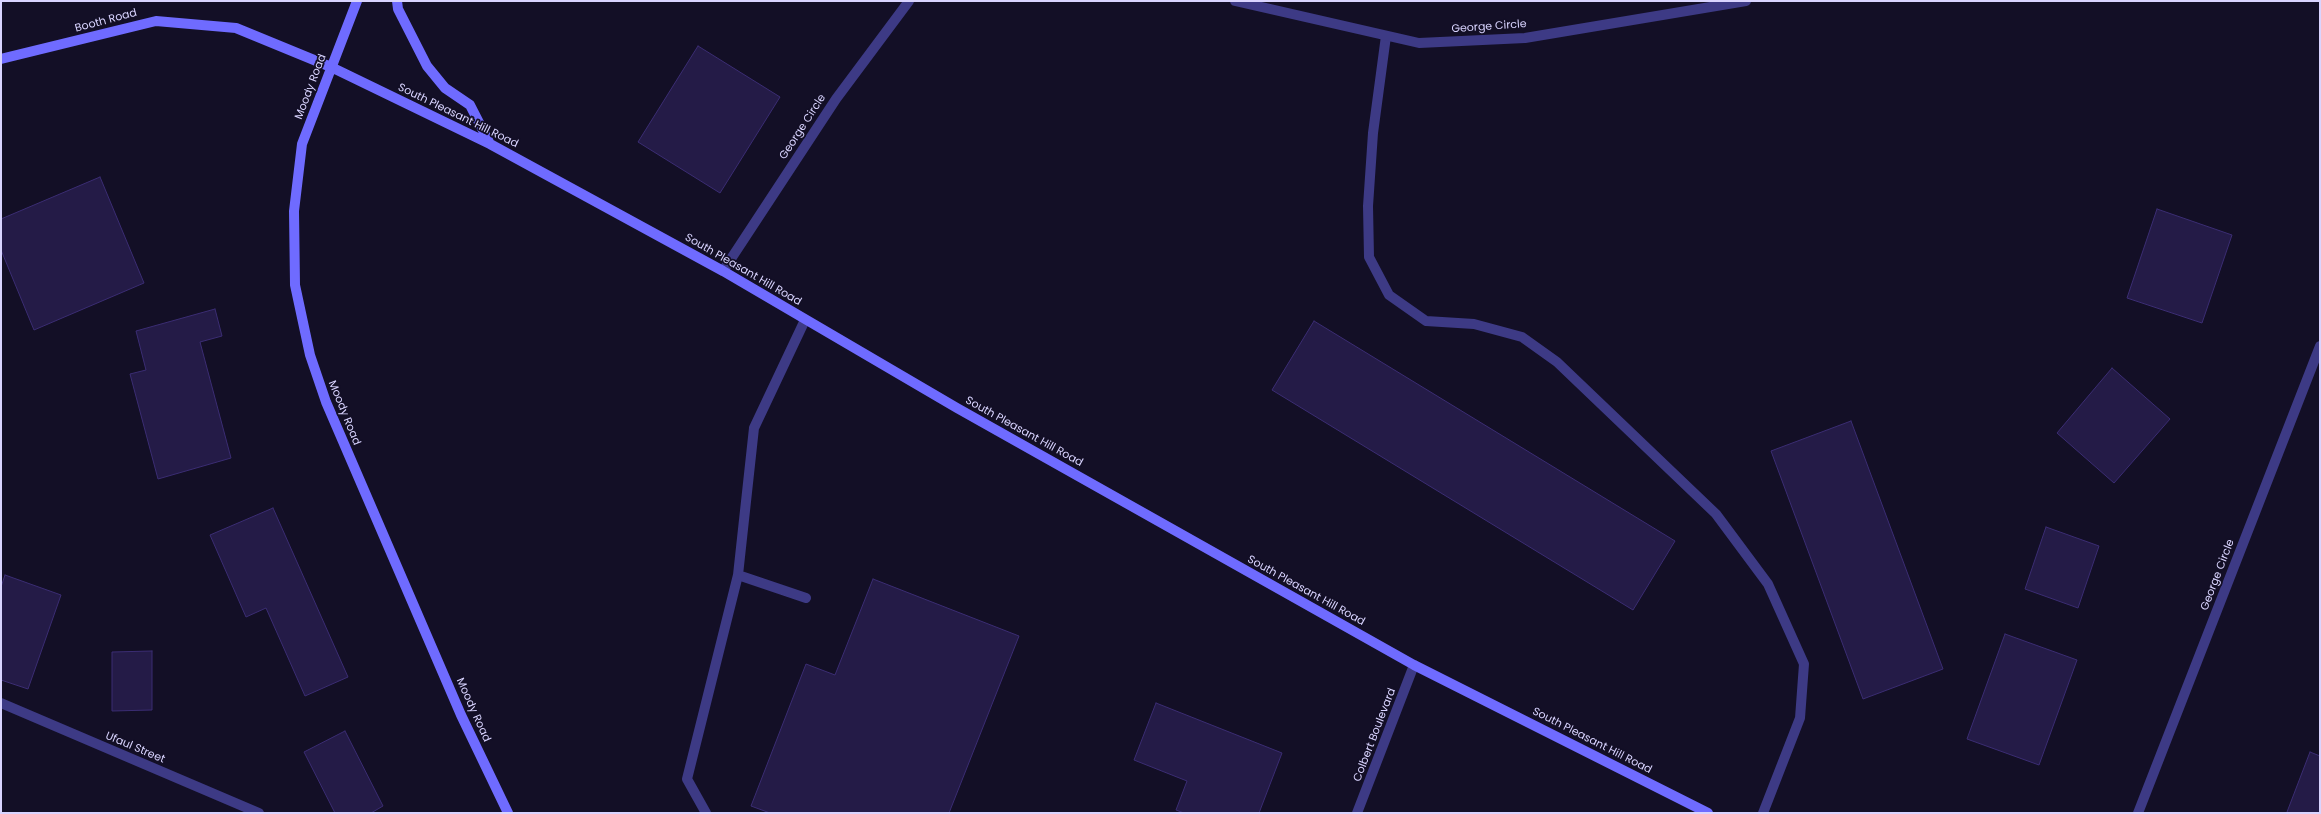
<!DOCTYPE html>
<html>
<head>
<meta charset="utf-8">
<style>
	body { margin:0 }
	#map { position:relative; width:2321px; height:814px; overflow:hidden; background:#130f26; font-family:Poppins,sans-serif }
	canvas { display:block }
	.frame { position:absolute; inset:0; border:2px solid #d9d4ff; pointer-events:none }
</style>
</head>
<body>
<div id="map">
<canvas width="2321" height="814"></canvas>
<div class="frame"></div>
</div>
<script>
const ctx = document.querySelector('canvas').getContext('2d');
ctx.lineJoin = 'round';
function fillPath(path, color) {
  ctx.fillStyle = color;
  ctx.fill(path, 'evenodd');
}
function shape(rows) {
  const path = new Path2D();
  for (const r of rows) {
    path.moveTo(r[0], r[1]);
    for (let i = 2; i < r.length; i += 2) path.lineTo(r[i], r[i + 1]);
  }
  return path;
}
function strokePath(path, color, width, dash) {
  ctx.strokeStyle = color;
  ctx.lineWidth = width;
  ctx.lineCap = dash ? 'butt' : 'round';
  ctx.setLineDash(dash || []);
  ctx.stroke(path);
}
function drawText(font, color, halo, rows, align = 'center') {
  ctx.font = font + ' Poppins,sans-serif';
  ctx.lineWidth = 3.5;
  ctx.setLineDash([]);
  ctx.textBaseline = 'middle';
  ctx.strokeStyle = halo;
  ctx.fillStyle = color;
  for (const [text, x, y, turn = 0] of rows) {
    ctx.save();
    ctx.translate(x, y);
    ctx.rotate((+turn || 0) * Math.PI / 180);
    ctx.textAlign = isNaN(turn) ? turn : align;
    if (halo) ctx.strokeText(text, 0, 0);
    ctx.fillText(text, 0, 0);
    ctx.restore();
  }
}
const building = shape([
	[698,46,780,97,720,193,638,142,698,46],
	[100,177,144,283,34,330,1,250,1,219,100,177],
	[2157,209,2232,235,2202,323,2127,298,2157,209],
	[215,309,222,336,200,342,231,458,158,479,130,374,146,370,136,331,215,309],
	[1314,321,1675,541,1633,610,1272,390,1314,321],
	[2112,368,2170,419,2114,483,2057,433,2112,368],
	[1851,421,1943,669,1863,699,1771,451,1851,421],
	[273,508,348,677,305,696,266,608,246,617,210,535,273,508],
	[2046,527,2099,546,2078,608,2025,589,2046,527],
	[5,575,61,595,28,689,1,680,1,587,5,575],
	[873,579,1019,636,949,813,770,813,751,806,806,664,835,675,873,579],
	[2005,634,2077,660,2039,765,1967,739,2005,634],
	[152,651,152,710,112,711,112,652,152,651],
	[1156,703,1282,753,1259,813,1184,813,1176,810,1187,781,1134,760,1156,703],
	[345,731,383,806,371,813,335,813,304,752,345,731],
	[2310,752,2320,756,2320,813,2290,813,2287,812,2310,752]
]);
const lane = shape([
	[1386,36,1373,133,1368,206,1369,257,1389,295,1426,321,1474,324,1522,337,1557,362,1716,514,1768,584,1804,664,1800,718,1763,813],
	[738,575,806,598],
	[706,813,687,779,738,575,754,428,805,320]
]);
const street = shape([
	[1235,1,1419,43,1525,38,1746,1],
	[723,271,836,99,909,1],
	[1,703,259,813],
	[1357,813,1414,665],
	[2138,813,2320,346]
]);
const secondary = shape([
	[357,1,302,144,294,211,295,285,310,355,326,402,461,715,508,813],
	[397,1,398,9,427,66,445,88,470,105,490,144],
	[1,59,156,21,236,28,331,67,490,144,723,271,957,408,1414,665,1708,813]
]);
const streetNames = [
	["Booth Road",106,21,-15],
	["George Circle",1489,27,-4],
	["Moody Road",311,87,-69],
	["South Pleasant Hill Road",458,116,26],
	["George Circle",803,127,-57],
	["South Pleasant Hill Road",743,270,30],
	["Moody Road",344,413,68],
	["South Pleasant Hill Road",1024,432,29],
	["George Circle",2218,575,-69],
	["South Pleasant Hill Road",1306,591,29],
	["Moody Road",473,710,66],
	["Colbert Boulevard",1375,735,-69],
	["South Pleasant Hill Road",1592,741,27],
	["Ufaul Street",135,748,23]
];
fillPath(building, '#241b47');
strokePath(building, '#3b2d73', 1);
strokePath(lane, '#3d3a85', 10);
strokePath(street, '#3d3a85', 10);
strokePath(secondary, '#6f6bff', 10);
drawText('11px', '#d9d4ff', '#130f26', streetNames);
</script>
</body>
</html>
